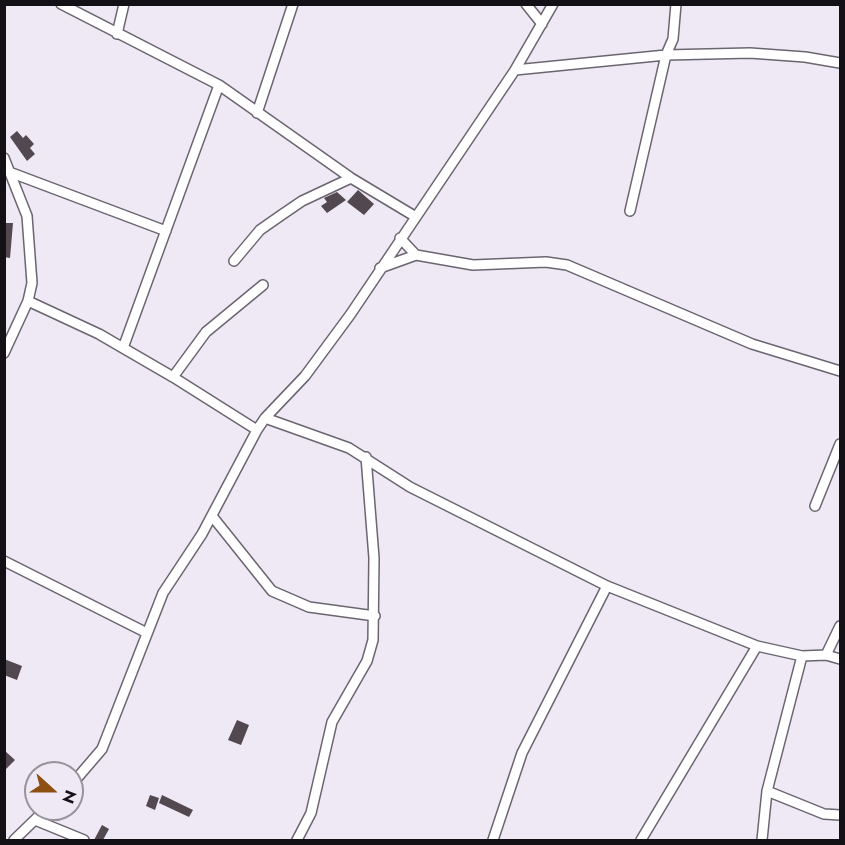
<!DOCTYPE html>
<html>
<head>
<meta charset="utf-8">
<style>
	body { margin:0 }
	#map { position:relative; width:845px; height:845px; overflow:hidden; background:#efe9f6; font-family:Jost,sans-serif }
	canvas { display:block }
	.frame { position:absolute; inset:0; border:6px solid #131115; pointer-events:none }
	.north { position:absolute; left:24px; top:761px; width:60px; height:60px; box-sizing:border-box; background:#efe9f6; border:2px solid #97939c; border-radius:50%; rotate:111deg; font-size:16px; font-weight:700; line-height:24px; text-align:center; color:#131115 }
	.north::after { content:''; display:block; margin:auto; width:21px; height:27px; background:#8d4f12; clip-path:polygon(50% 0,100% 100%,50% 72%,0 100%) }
</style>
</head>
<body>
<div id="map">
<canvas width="845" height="845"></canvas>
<div class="frame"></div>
<div class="north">N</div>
</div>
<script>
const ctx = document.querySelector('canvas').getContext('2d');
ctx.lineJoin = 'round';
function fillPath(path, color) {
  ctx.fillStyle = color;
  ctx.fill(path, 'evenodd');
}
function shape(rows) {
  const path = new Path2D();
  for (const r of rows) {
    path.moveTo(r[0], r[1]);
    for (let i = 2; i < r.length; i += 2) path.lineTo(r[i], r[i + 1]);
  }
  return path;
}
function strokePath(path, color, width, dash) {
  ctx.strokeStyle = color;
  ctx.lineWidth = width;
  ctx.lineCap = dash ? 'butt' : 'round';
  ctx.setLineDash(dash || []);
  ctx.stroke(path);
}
const building = shape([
	[17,131,23,138,26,135,34,144,30,148,35,154,27,161,10,137],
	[358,190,374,204,364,215,347,202],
	[337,192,346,200,327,213,321,206,327,202,324,198],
	[4,223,13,223,10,258,4,257],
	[4,659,22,666,17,680,4,675],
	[237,720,249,725,241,745,228,740],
	[4,750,15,760,4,771],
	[150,795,159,798,155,810,146,806],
	[162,795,193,810,189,817,159,803],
	[102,825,109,829,103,840,94,840]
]);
const street = shape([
	[61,4,219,85,351,178,416,217],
	[526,4,542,24],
	[117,34,124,4],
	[515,70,666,55,750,53,805,57,840,63],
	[257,113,293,4],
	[4,158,27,216,32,283,28,301,99,334,173,377,257,430],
	[12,173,166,231],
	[630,211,666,55,673,39,676,4],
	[400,238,416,255],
	[234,261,260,230,280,216,302,201,351,178],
	[380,268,416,255,473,265,546,262,567,265,752,344,840,371],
	[123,348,219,85],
	[4,353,28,301],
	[173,377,206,332,263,285],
	[265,418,349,448,410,487,607,586,757,646,802,656,826,655,840,659],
	[815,506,840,444],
	[212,516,272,591,309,607,375,616],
	[4,561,147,633],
	[826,655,840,626],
	[72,784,102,749,163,593,202,534,257,430,265,418,305,376,350,315,515,70,553,4],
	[767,791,824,814,840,815],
	[35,820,84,840],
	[14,840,46,809],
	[297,840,311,813,332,722,367,661,373,640,374,558,366,457],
	[493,840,522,753,607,586],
	[641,840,757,646],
	[762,840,767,791,802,656]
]);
fillPath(building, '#514850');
strokePath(street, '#6b6570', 12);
strokePath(street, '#fff', 9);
</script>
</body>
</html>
